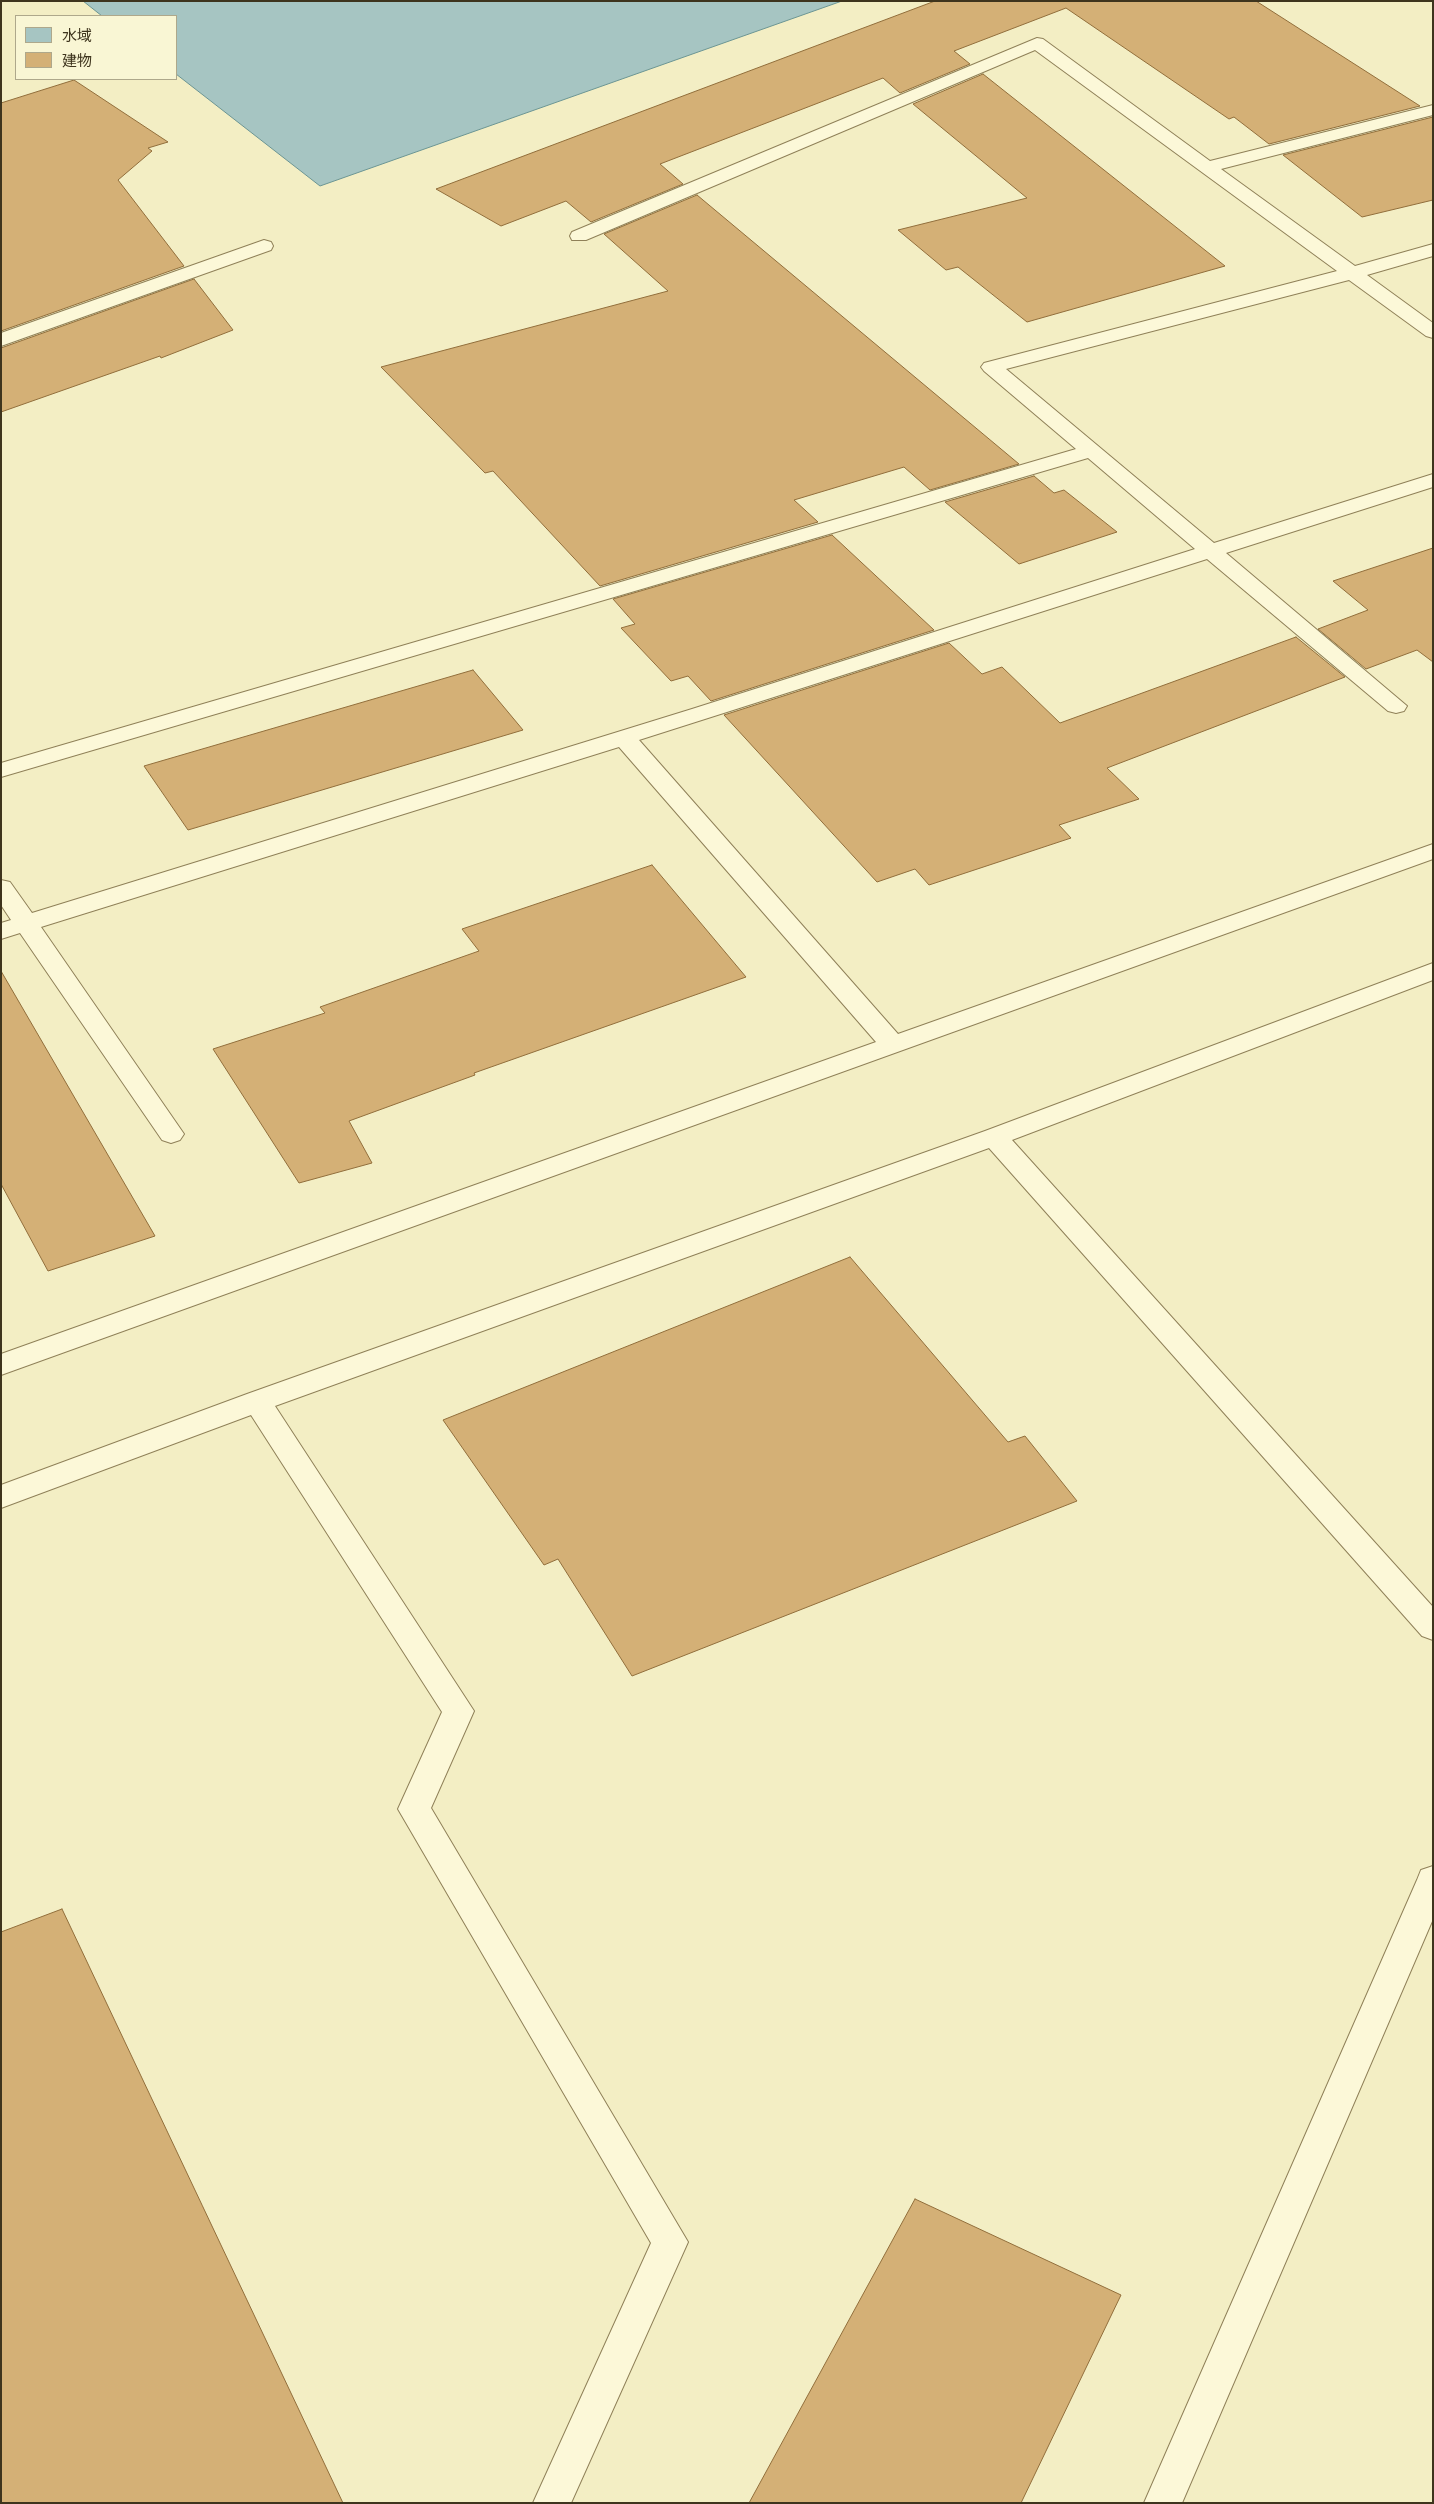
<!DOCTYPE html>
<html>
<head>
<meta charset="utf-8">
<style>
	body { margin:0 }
	#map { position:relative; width:1434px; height:2504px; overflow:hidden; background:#f3eec4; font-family:"Roboto Serif","Noto Sans JP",serif }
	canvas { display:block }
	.frame { position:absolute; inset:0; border:2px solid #3e341d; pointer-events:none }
	.legend { position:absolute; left:15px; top:15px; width:162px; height:65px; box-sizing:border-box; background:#f9f6d4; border:1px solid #aea88b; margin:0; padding:6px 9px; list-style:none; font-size:15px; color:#3e341d }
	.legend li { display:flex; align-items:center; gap:10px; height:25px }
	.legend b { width:25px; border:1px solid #aea88b }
</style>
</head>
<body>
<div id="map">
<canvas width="1434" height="2504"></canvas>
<div class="frame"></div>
<ul class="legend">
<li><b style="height:14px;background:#a6c5c2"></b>水域</li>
<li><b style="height:14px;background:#d4b076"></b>建物</li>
</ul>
</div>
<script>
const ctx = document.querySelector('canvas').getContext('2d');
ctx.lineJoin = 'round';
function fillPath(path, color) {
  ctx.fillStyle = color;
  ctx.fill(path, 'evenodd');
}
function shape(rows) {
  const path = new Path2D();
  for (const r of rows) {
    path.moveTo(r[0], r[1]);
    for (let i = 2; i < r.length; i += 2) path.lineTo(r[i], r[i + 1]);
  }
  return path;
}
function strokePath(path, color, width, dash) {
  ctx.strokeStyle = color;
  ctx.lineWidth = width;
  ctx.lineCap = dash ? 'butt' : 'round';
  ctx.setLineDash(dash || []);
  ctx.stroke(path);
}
const water = shape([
	[83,1,842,1,320,186,176,74,176,16,102,16,83,1]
]);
const building = shape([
	[935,1,1256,1,1420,106,1269,144,1234,117,1229,119,1066,8,954,51,970,64,900,93,883,78,660,164,683,184,591,222,566,201,501,226,436,189,935,1],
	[983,74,1225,266,1027,322,958,267,946,270,898,230,1027,198,913,104,983,74],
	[74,80,168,142,148,148,152,151,118,180,184,266,1,331,1,103,74,80],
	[1433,117,1433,200,1362,217,1283,155,1433,117],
	[697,195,1019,464,930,490,904,467,794,500,818,522,600,586,493,471,485,473,381,367,668,291,604,234,697,195],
	[194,279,233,330,161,358,160,356,1,412,1,348,194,279],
	[1034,476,1054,493,1064,490,1117,532,1019,564,945,502,1034,476],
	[832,535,934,630,711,701,688,676,671,681,621,628,635,624,613,599,832,535],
	[1433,548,1433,662,1417,650,1366,669,1318,629,1368,610,1333,581,1433,548],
	[1296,637,1345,677,1107,768,1139,799,1059,825,1071,838,929,885,915,869,877,882,724,715,949,643,982,674,1002,667,1060,723,1296,637],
	[473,670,523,730,188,830,144,766,473,670],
	[652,865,746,977,474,1073,475,1075,349,1121,372,1163,299,1183,213,1049,325,1013,320,1007,479,951,462,929,652,865],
	[1,971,155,1236,48,1271,1,1184,1,971],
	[850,1257,1008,1442,1025,1436,1077,1501,632,1676,558,1559,544,1565,443,1420,850,1257],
	[62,1909,343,2503,1,2503,1,1932,62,1909],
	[915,2199,1121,2295,1021,2503,749,2503,915,2199]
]);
const service = shape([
	[1037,38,1043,39,1210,161,1433,105,1433,115,1221,169,1355,266,1433,244,1433,256,1367,275,1433,323,1433,338,1426,336,1349,280,1006,369,1214,543,1433,474,1433,487,1226,553,1407,706,1404,711,1396,713,1388,711,1207,559,639,740,898,1034,1433,844,1433,859,1,1375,1,1354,876,1042,619,747,41,927,184,1134,180,1140,171,1143,162,1140,20,933,1,939,1,923,11,920,1,905,1,880,10,882,32,913,692,709,1195,549,1088,458,1,777,1,763,1076,449,984,371,981,367,984,363,1337,271,1035,50,586,240,572,240,570,236,572,232,1037,38],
	[264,240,271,242,273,246,271,250,1,346,1,333,264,240],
	[1433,963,1433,980,1012,1140,1433,1607,1433,1640,1422,1636,989,1148,275,1406,474,1711,431,1808,688,2242,571,2503,533,2503,651,2243,398,1809,442,1712,251,1415,1,1508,1,1485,247,1394,985,1131,1433,963],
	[1433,1866,1433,1919,1182,2503,1144,2503,1417,1880,1421,1870,1433,1866]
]);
fillPath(water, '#a6c5c2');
strokePath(water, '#6b9593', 1);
fillPath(building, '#d4b076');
strokePath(building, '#916e3b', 1);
strokePath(service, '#8f8058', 2);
fillPath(service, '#fcf8d8');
</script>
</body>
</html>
